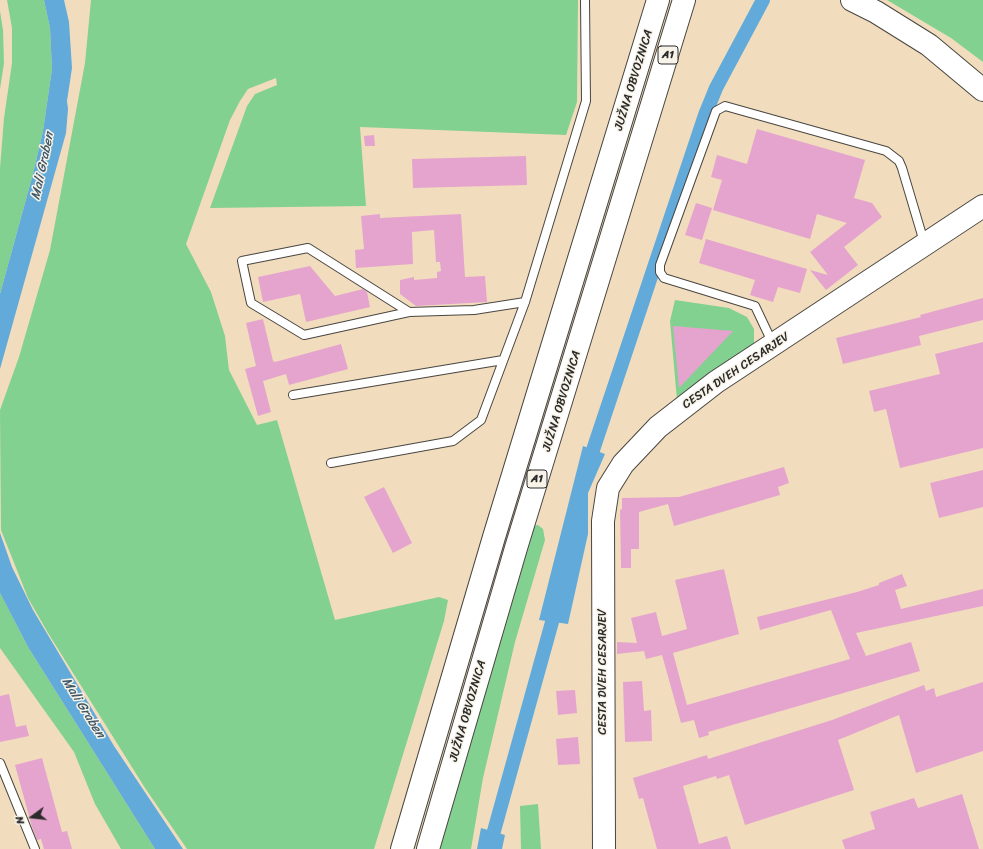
<!DOCTYPE html>
<html>
<head>
<meta charset="utf-8">
<style>
	body { margin:0 }
	#map { position:relative; width:983px; height:849px; overflow:hidden; background:#f1ddbd; font-family:Sriracha,sans-serif }
	canvas { display:block }
	.north { position:absolute; left:12px; top:797px; width:40px; height:40px; -webkit-text-stroke:3px #f7f3e8; paint-order:stroke; rotate:255deg; font-size:11px; font-weight:700; line-height:16px; text-align:center; color:#2b2b2b }
	.north::after { content:''; display:block; margin:auto; width:14px; height:18px; background:#2b2b2b; clip-path:polygon(50% 0,100% 100%,50% 72%,0 100%) }
</style>
</head>
<body>
<div id="map">
<canvas width="983" height="849"></canvas>
<div class="north">N</div>
</div>
<script>
const ctx = document.querySelector('canvas').getContext('2d');
ctx.lineJoin = 'round';
function fillPath(path, color) {
  ctx.fillStyle = color;
  ctx.fill(path, 'evenodd');
}
function shape(rows) {
  const path = new Path2D();
  for (const r of rows) {
    path.moveTo(r[0], r[1]);
    for (let i = 2; i < r.length; i += 2) path.lineTo(r[i], r[i + 1]);
  }
  return path;
}
function strokePath(path, color, width, dash) {
  ctx.strokeStyle = color;
  ctx.lineWidth = width;
  ctx.lineCap = dash ? 'butt' : 'round';
  ctx.setLineDash(dash || []);
  ctx.stroke(path);
}
function drawText(font, color, halo, rows, align = 'center') {
  ctx.font = font + ' Sriracha,sans-serif';
  ctx.lineWidth = 3;
  ctx.setLineDash([]);
  ctx.textBaseline = 'middle';
  ctx.strokeStyle = halo;
  ctx.fillStyle = color;
  for (const [text, x, y, turn = 0] of rows) {
    ctx.save();
    ctx.translate(x, y);
    ctx.rotate((+turn || 0) * Math.PI / 180);
    ctx.textAlign = isNaN(turn) ? turn : align;
    if (halo) ctx.strokeText(text, 0, 0);
    ctx.fillText(text, 0, 0);
    ctx.restore();
  }
}
const green = shape([
	[7,0,44,0,50,28,52,69,43,131,33,174,0,294,0,168,4,118,12,63,12,28],
	[91,0,578,0,577,102,566,135,360,127,366,206,210,208,247,106,255,94,277,85,276,78,248,89,240,101,230,120,186,244,211,292,225,336,229,370,257,425,277,420,335,620,439,597,448,600,444,621,374,849,187,849,145,788,48,633,28,598,1,530,0,410,19,357,50,250,85,63],
	[887,0,983,0,983,62,951,38],
	[0,11,3,30,4,63,0,89],
	[675,300,729,308,747,317,754,329,754,345,677,400,670,321],
	[538,525,543,529,545,540,515,642,483,778,471,849,436,849,530,526],
	[0,593,28,647,155,849,121,849,95,804,74,752,0,648],
	[538,804,541,849,521,849,520,806]
]);
const water = shape([
	[44,0,64,0,69,22,72,68,67,101,68,109,66,133,0,369,0,294,33,174,43,131,52,69,50,28],
	[583,446,605,454,588,493,588,534,568,624,539,620],
	[0,533,12,567,33,610,114,746,183,849,155,849,28,647,0,593],
	[481,828,505,835,502,849,477,849]
]);
const canal = shape([
	[589,467,593,450,705,115,716,88,763,0],
	[489,849,557,604]
]);
const building = shape([
	[757,129,865,160,854,198,872,203,882,217,844,247,858,265,826,290,810,270,828,275,810,252,847,223,817,214,810,239,713,210,722,180,711,177,717,155,747,164],
	[374,135,375,146,365,146,364,136],
	[526,156,527,185,413,188,412,159],
	[696,203,712,208,702,240,685,235],
	[380,214,380,218,461,214,465,277,485,276,487,302,416,306,400,294,400,280,414,277,414,280,437,278,437,272,441,271,440,262,436,262,434,230,412,232,413,264,356,268,355,250,364,249,361,216],
	[706,239,807,269,800,293,778,287,773,302,750,295,755,280,699,263],
	[310,266,335,296,363,289,367,292,370,307,306,322,300,294,263,302,258,277],
	[983,298,983,320,919,336,921,345,843,364,836,338,921,317,920,315],
	[263,319,273,361,275,362,341,344,348,369,289,385,286,374,263,381,271,412,258,416,245,369,256,366,246,323],
	[673,326,733,331,679,388],
	[983,342,983,448,900,468,886,409,874,412,869,391,940,374,935,354],
	[784,467,789,483,778,487,780,495,674,526,668,504,639,512,639,549,631,549,631,568,621,568,620,510,622,509,622,498,679,497],
	[983,470,983,507,939,518,930,483],
	[384,487,412,543,393,553,364,497],
	[724,569,739,634,673,653,687,705,850,659,831,610,760,630,757,617,857,592,879,585,879,583,902,574,907,586,895,590,901,609,983,589,983,606,856,633,866,656,911,642,920,671,708,732,709,735,699,738,694,720,681,723,662,655,646,659,644,651,617,654,617,642,637,643,631,618,656,612,662,636,687,629,675,580],
	[642,681,644,711,651,710,652,741,625,742,623,682],
	[983,682,983,751,916,773,899,715,838,740,854,790,745,825,729,775,717,779,716,776,683,786,699,844,727,836,731,849,657,849,643,798,639,799,633,778,707,755,708,759,832,720,924,685,926,691,934,688,936,697],
	[575,690,577,713,558,715,556,691],
	[9,694,16,727,26,725,29,736,0,742,0,696],
	[578,737,580,764,558,765,556,739],
	[42,758,62,832,67,831,72,849,44,849,41,839,37,840,32,827,15,765],
	[962,794,979,849,845,849,842,840,875,829,870,812,914,798,918,808]
]);
const lane = shape([
	[409,312,308,248,242,261,251,303,304,335,409,312,474,310,525,302],
	[773,344,755,306,664,278,660,272,660,265,716,111,725,106,886,151,899,161,902,168,924,242],
	[293,395,503,360],
	[331,463,453,441,481,420,525,302,586,101,585,0],
	[0,763,35,849]
]);
const secondary = shape([
	[852,0,876,12,929,45,983,90],
	[604,849,603,521,608,488,623,464,658,427,716,382,983,206]
]);
const highway = shape([
	[402,849,494,537,658,0],
	[428,849,516,548,684,0]
]);
const shields = [
	[668,55,20],
	[537,479,20]
];
const shieldNames = [
	["A1",668,55],
	["A1",537,479]
];
const streetNames = [
	["JUŽNA OBVOZNICA",634,80,-73],
	["CESTA DVEH CESARJEV",736,371,-34],
	["JUŽNA OBVOZNICA",562,401,-73],
	["CESTA DVEH CESARJEV",603,672,-90],
	["JUŽNA OBVOZNICA",468,711,-74]
];
const waterNames = [
	["Mali Graben",43,166,-78],
	["Mali Graben",83,708,58]
];
fillPath(green, '#83d190');
fillPath(water, '#61aad9');
strokePath(canal, '#61aad9', 14);
fillPath(building, '#e5a4cd');
strokePath(lane, '#494641', 10);
strokePath(secondary, '#494641', 24);
strokePath(highway, '#494641', 24);
strokePath(lane, '#fff', 8);
strokePath(secondary, '#fff', 22);
strokePath(highway, '#fff', 22);
for (const [x, y, w] of shields) {
  const box = new Path2D();
  box.roundRect(x - w / 2, y - 9, w, 18, 3);
  ctx.fillStyle = '#f7f3e8';
  ctx.fill(box);
  strokePath(box, '#2b2b2b', 1);
}
drawText('bold 11px', '#2b2b2b', null, shieldNames);
drawText('12px', '#2b2b2b', '#f7f3e8', streetNames);
drawText('italic 13px', '#3e5768', '#f7f3e8', waterNames);
</script>
</body>
</html>
